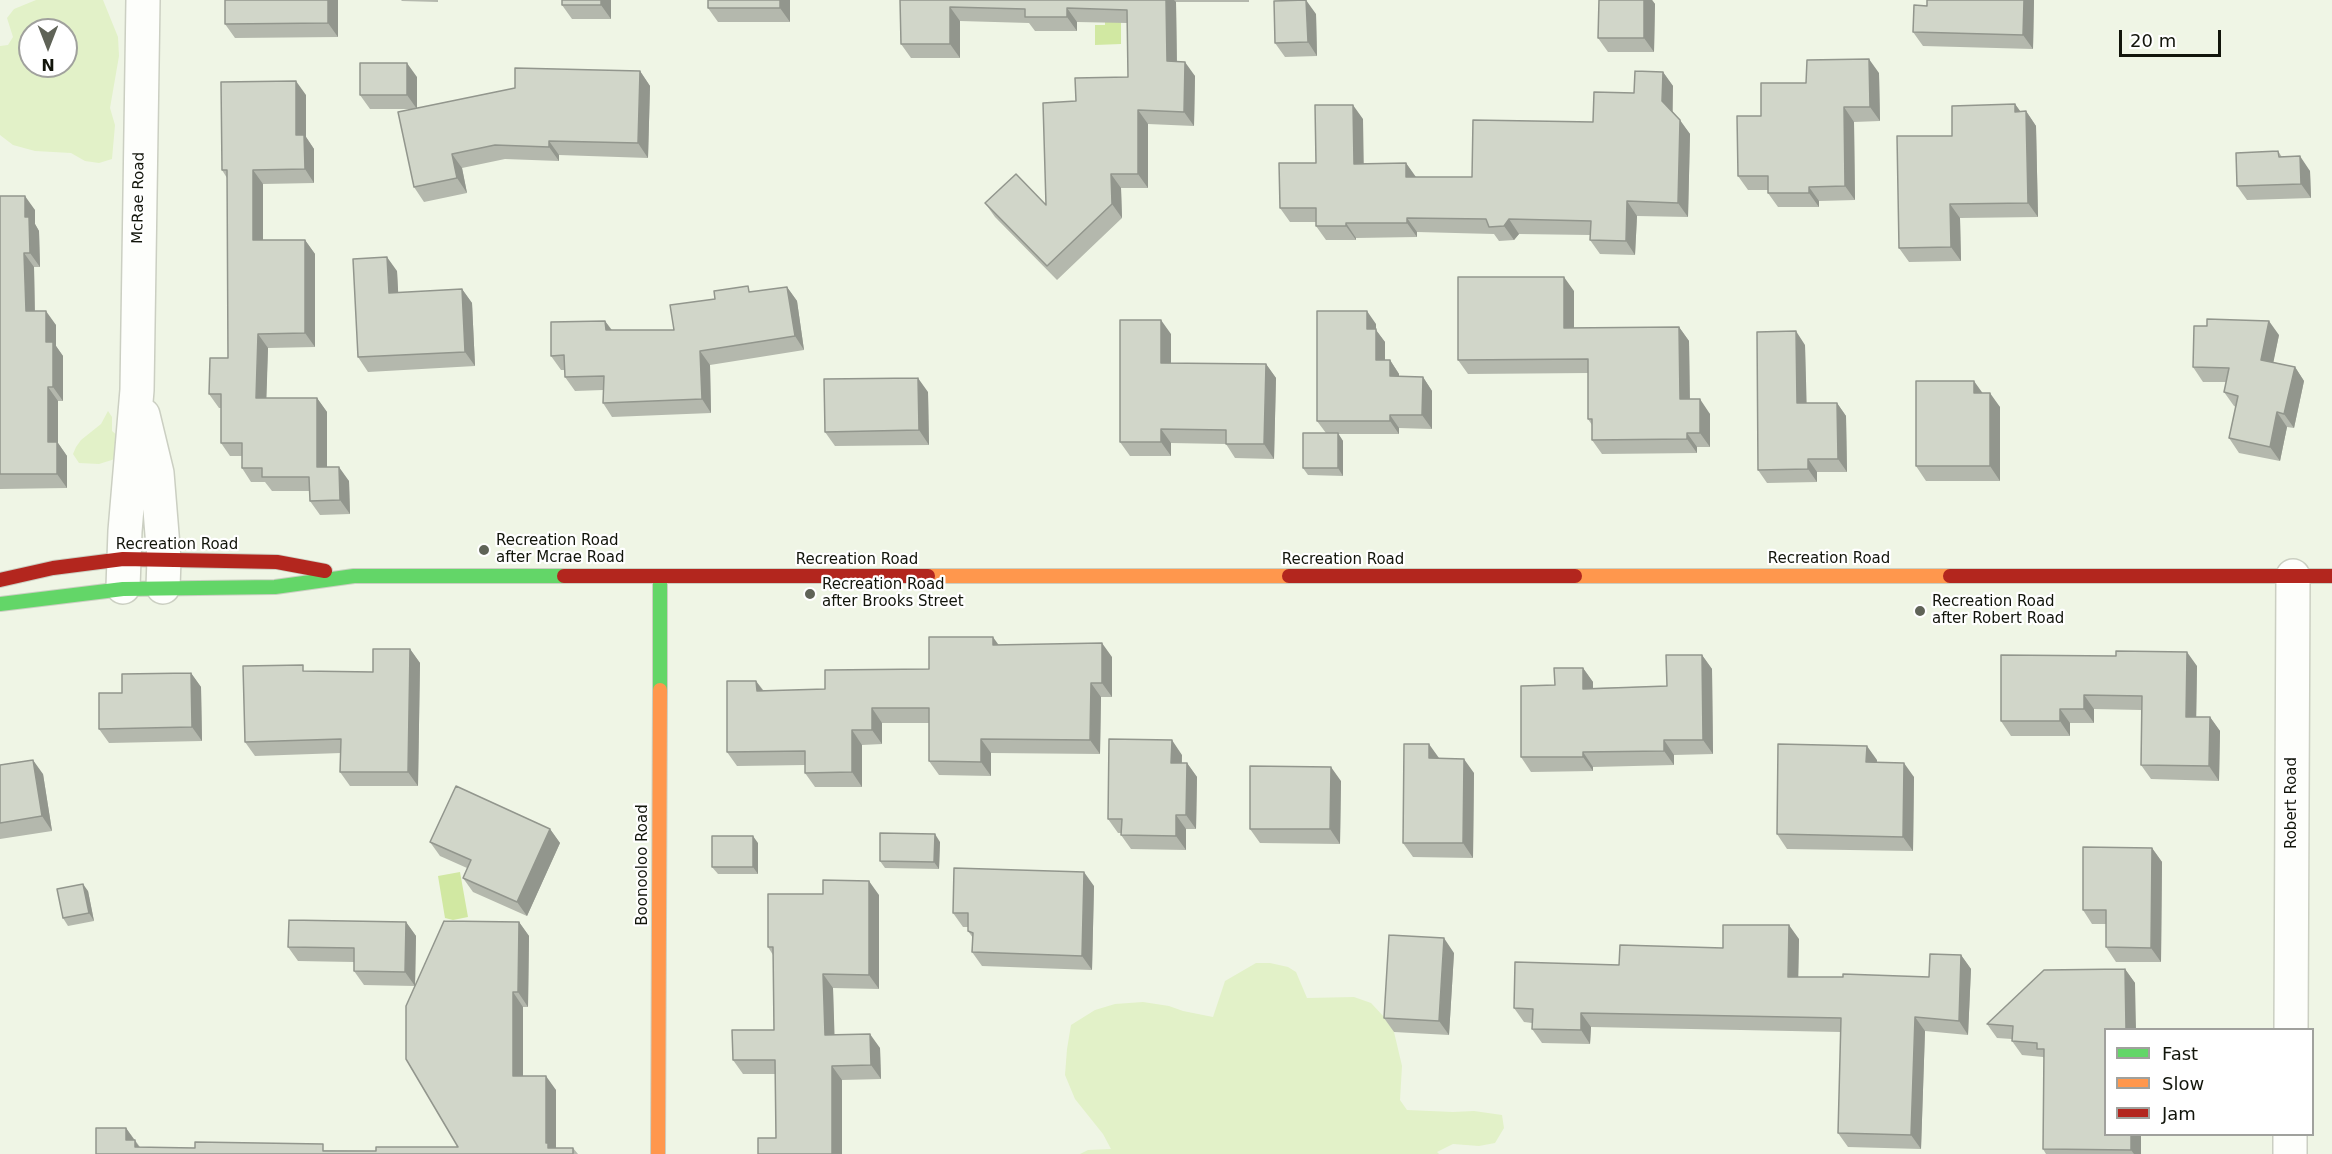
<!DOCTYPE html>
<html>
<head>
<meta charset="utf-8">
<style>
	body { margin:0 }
	#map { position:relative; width:2332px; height:1154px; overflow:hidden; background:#eff5e5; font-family:"DejaVu Sans",sans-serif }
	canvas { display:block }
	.legend { position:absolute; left:2104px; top:1028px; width:210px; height:108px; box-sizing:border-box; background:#fff; border:2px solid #a0a19d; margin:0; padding:8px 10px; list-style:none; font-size:18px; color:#12150b }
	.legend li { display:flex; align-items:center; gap:12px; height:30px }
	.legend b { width:30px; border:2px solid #a0a19d }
	.north { position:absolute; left:18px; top:18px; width:60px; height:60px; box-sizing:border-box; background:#fff; border:2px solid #a0a19d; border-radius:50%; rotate:180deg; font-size:16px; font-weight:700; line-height:24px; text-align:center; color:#12150b }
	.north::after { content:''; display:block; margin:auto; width:21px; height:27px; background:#5f6357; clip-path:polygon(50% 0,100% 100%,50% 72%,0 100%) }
	.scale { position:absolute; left:2119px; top:30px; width:102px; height:27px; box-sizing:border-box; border:3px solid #12150b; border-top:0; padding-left:8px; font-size:18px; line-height:21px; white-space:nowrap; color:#12150b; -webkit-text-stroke:4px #fff; paint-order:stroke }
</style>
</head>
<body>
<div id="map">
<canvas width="2332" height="1154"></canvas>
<ul class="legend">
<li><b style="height:8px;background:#63d668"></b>Fast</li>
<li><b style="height:8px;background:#ff974d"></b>Slow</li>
<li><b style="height:8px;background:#b3261e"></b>Jam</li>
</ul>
<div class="north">N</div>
<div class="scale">20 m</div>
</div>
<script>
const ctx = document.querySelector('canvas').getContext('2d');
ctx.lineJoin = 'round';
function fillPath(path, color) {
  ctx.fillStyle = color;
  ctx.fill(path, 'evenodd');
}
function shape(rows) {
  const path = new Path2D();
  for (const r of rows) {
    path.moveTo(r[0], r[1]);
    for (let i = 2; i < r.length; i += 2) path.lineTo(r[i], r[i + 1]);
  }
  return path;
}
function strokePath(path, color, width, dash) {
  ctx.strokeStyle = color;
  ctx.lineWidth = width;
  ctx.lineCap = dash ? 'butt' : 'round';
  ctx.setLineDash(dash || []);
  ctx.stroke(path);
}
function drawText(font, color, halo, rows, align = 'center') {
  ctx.font = font + ' "DejaVu Sans",sans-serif';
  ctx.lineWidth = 4.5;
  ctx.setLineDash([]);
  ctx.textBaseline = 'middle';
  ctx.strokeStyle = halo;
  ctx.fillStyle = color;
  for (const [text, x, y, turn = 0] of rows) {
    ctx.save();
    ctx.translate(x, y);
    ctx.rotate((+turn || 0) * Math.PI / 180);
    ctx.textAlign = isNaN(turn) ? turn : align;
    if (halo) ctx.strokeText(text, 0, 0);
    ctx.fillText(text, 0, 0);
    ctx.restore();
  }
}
const green = shape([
	[36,0,103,0,118,37,119,56,110,108,115,125,112,159,99,163,85,161,71,153,35,151,13,145,0,135,0,46,8,45,13,37,7,18,14,9],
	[30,30,66,30,66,66,30,66],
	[108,411,112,417,112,431,118,436,115,459,99,464,79,463,73,454,76,447,81,440,101,424],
	[1256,963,1270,963,1288,967,1296,972,1307,998,1354,997,1371,1003,1386,1019,1394,1032,1402,1066,1400,1100,1407,1110,1453,1112,1474,1111,1502,1115,1504,1128,1495,1143,1479,1146,1453,1144,1437,1152,1439,1154,1080,1154,1088,1150,1111,1149,1103,1134,1075,1099,1065,1075,1067,1049,1071,1025,1095,1010,1115,1004,1143,1002,1169,1006,1183,1011,1213,1017,1225,981]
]);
const water = shape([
	[1105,0,1121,0,1121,44,1095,45,1095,25,1105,25],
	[460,872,468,917,453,920,445,918,438,876]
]);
const street = shape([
	[143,415,157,473,164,559,163,587],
	[123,587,125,531,137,390,143,0],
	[2291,1030,2293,576],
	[2290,1154,2290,1134]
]);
const fast = shape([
	[0,604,123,589,275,587,354,576,564,576],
	[660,690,660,576]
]);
const slow = shape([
	[928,576,1289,576],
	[1575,576,1950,576],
	[658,1154,660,690]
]);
const jam = shape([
	[564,576,928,576],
	[1289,576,1575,576],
	[1950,576,2332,576],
	[0,580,53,568,123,559,277,562,325,571]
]);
const wall = shape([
	[338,0,338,37,235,38,225,24],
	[401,0,438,0,438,2,402,1],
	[611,0,611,19,572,19,562,5],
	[790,0,790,22,718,22,708,8],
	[900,0,1249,0,1249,2,1176,2,1177,61,1195,76,1194,126,1148,124,1148,188,1121,188,1122,218,1057,280,995,217,985,203,1046,205,1076,101,1128,77,1127,23,1077,22,1077,31,1035,31,1029,23,960,21,960,58,911,58,901,44],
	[1599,0,1652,0,1655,4,1654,52,1608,52,1598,38],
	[2034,0,2033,49,1923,46,1913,32,1927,6],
	[1316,14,1317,56,1285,57,1275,43],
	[640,71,650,86,648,158,559,155,559,161,505,159,462,168,467,193,424,202,414,187,413,109,370,109,360,95,417,77,417,108],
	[1663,72,1673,86,1673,112,1690,134,1688,217,1637,216,1635,255,1600,254,1590,240,1590,235,1519,234,1514,240,1499,241,1494,234,1417,232,1417,237,1356,238,1356,240,1326,240,1316,226,1316,222,1290,222,1280,208,1316,163,1363,119,1363,164,1406,163,1415,177,1472,177,1593,122],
	[1879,73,1880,121,1854,122,1855,200,1819,201,1819,207,1778,207,1768,193,1768,190,1748,190,1738,176,1761,116,1806,83],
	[306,95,306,137,314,149,314,183,263,184,263,240,305,240,315,254,315,347,268,348,266,398,317,398,327,412,327,467,349,481,350,514,320,515,310,501,310,491,272,491,265,482,251,482,242,468,242,456,230,456,221,443,221,408,219,408,209,394,228,358,227,178,222,170],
	[2015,104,2020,111,2026,111,2036,126,2038,217,1960,218,1961,261,1909,262,1899,248,1952,136],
	[2278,151,2282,157,2310,171,2311,198,2247,200,2237,186],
	[0,196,35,210,35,224,39,231,40,267,34,267,35,311,56,325,56,346,63,356,63,401,58,401,58,443,67,456,67,488,0,489],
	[397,271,398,293,462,289,472,303,475,366,368,372,358,357],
	[787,287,797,301,804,350,710,365,711,413,612,417,603,403,603,390,575,391,565,377,565,370,561,370,551,356,605,321,612,330,674,330,715,299],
	[1574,291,1574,328,1679,327,1689,341,1690,399,1710,414,1710,447,1697,447,1697,453,1602,454,1592,440,1592,425,1588,419,1588,373,1468,374,1458,360],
	[1376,324,1376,330,1385,342,1385,360,1390,360,1399,374,1399,377,1423,377,1432,391,1432,429,1399,428,1399,434,1338,434,1343,441,1343,476,1308,475,1303,468,1326,433,1317,421],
	[1171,334,1171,363,1266,364,1276,378,1274,459,1235,458,1226,444,1171,443,1171,456,1130,456,1120,442],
	[2279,335,2273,362,2295,367,2304,381,2294,428,2287,427,2280,461,2239,453,2229,438,2236,407,2234,406,2224,392,2226,382,2203,382,2193,367],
	[1805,345,1806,403,1837,403,1846,416,1847,472,1817,472,1817,482,1767,483,1758,470],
	[928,392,929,445,835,446,825,432],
	[1982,393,2000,407,2000,481,1926,481,1916,466],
	[999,645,1112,657,1112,697,1101,697,1100,754,991,753,991,776,939,775,929,761,929,723,882,723,882,744,862,745,862,787,815,787,805,773,805,765,737,766,727,752,756,681,764,691,825,689,929,669],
	[410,649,420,663,418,786,350,786,340,772,341,753,255,756,245,742,307,671,373,672],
	[1702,655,1712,669,1713,754,1674,755,1674,765,1593,767,1593,771,1531,772,1521,757,1555,685,1583,668,1593,682,1593,688,1667,686],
	[2001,655,2197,666,2196,717,2210,717,2220,731,2219,781,2151,779,2141,765,2141,710,2094,709,2094,723,2070,723,2070,736,2011,736,2001,721],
	[191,673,201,687,202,741,109,743,99,729,122,693],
	[1182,755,1182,763,1187,763,1197,777,1196,829,1186,829,1186,850,1131,849,1121,835,1122,833,1118,833,1108,819],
	[1439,758,1474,773,1473,858,1413,857,1403,843],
	[1877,760,1877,762,1914,777,1913,851,1787,849,1777,834],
	[0,765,43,774,52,831,0,839],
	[1341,781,1340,844,1260,843,1250,829],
	[550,829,560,843,527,916,473,892,463,878,467,868,440,856,430,842],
	[940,842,939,869,885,868,880,861],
	[758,843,758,874,718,874,712,867],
	[2152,848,2162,862,2161,962,2116,962,2106,947,2106,924,2092,924,2083,910],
	[1094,886,1092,970,982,966,972,952,973,938,968,931,968,927,963,927,953,913],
	[88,891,94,921,68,926,63,918],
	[879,895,879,989,833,988,834,1035,880,1048,881,1079,842,1080,842,1154,758,1154,776,1138,775,1074,743,1074,733,1060,774,1030,773,955,768,947],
	[406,922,416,936,415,986,364,985,354,971,354,962,298,961,288,947],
	[519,922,529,936,528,1007,523,1007,523,1076,556,1090,556,1148,573,1148,578,1154,96,1154,126,1128,140,1147,376,1151,458,1147],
	[1799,939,1798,977,1929,977,1961,955,1971,969,1968,1035,1925,1031,1921,1149,1848,1147,1838,1133,1841,1032,1591,1027,1590,1044,1542,1043,1532,1029,1532,1023,1524,1022,1514,1008,1723,948],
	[1454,953,1449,1035,1394,1032,1384,1018],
	[2125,969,2135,983,2106,1029,2106,1134,2141,1134,2141,1154,2046,1154,2043,1149,2044,1058,2043,1057,2022,1055,2012,1041,2012,1039,1997,1038,1987,1024]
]);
const shadedWall = shape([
	[328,0,338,0,338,37,328,23],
	[601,0,611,0,611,19,601,5],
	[780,0,790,0,790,22,780,8],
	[1166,0,1174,0,1176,2,1177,75,1167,61],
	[1306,0,1316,14,1317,56,1308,42],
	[1644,0,1652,0,1655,4,1654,52,1644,38],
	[2024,0,2034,0,2033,49,2023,35],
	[950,7,960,21,960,58,950,44],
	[1067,8,1077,22,1077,31,1067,17],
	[1869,59,1879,73,1880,121,1870,107],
	[1185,62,1195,76,1194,126,1184,112],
	[407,63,417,77,417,109,407,95],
	[640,71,650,86,648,158,638,143],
	[1663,72,1673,86,1672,116,1662,101],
	[296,81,306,95,306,137,314,149,314,183,305,169,296,135],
	[2015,104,2025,118,2015,112],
	[1353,105,1363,119,1364,178,1354,164],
	[1844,107,1854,122,1855,200,1845,186],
	[1138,110,1148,124,1148,188,1138,174],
	[2026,111,2036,126,2038,217,2028,203],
	[1680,120,1690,134,1688,217,1678,203],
	[549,141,559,155,559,161,549,147],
	[452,154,462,168,467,193,457,178],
	[2300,156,2310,171,2311,198,2301,184],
	[1406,163,1416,177,1406,177],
	[253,170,263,184,263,254,253,240],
	[1111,174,1121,188,1122,218,1112,204],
	[1809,187,1819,201,1819,207,1809,193],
	[25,196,35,210,35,224,39,231,40,267,30,253,25,217],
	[1627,201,1637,216,1635,255,1626,241],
	[1950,204,1960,218,1961,261,1951,247],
	[1407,218,1417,232,1417,237,1407,223],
	[1509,219,1519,234,1514,240,1504,226],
	[1346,223,1356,238,1356,240,1346,226],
	[305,240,315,254,315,347,305,333],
	[24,253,34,267,35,325,26,311],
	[387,257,397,271,399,307,389,293],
	[1564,277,1574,291,1574,342,1564,328],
	[787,287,797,301,804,350,795,336],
	[462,289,472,303,475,366,465,352],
	[46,311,56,325,56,346,63,356,63,401,53,387,46,342],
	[1367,311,1376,324,1376,330,1385,342,1385,374,1376,360,1367,329],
	[1161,320,1171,334,1171,377,1161,363],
	[605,321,615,335,606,330],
	[2269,321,2279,335,2271,374,2261,360],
	[1679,327,1689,341,1690,414,1680,399],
	[1796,331,1805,345,1807,416,1797,403],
	[258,334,268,348,266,412,256,398],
	[700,351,710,365,711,413,702,399],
	[1390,360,1399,374,1399,390,1390,376],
	[1266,364,1276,378,1274,459,1264,444],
	[2295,367,2304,381,2294,428,2284,414],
	[1423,377,1432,391,1432,429,1422,415],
	[918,378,928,392,929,445,919,430],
	[1974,381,1984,395,1974,393],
	[48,387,58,401,58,443,67,456,67,488,57,474,48,442],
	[1990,393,2000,407,2000,481,1990,466],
	[317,398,327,412,327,481,317,467],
	[1700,399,1710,414,1710,447,1700,433],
	[1837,403,1846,416,1847,472,1838,459],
	[2277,412,2287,427,2280,461,2270,447],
	[1390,415,1399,428,1399,434,1390,421],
	[1161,429,1171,443,1171,456,1161,442],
	[1338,433,1343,441,1343,476,1338,468],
	[1687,433,1697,447,1697,453,1687,439],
	[1808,459,1817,472,1817,482,1808,469],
	[339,467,349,481,350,514,340,500],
	[993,637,1003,651,993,645],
	[1102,643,1112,657,1112,697,1102,683],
	[410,649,420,663,418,786,408,772],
	[2187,652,2197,666,2196,731,2186,717],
	[1702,655,1712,669,1713,754,1703,740],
	[1583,668,1593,682,1593,703,1583,689],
	[191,673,201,687,202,741,192,727],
	[756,681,766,695,757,691],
	[1091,683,1101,697,1100,754,1090,740],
	[2084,695,2094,709,2094,723,2084,709],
	[872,708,882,723,882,744,872,730],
	[2060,709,2070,723,2070,736,2060,721],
	[2210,717,2220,731,2219,781,2209,766],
	[852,730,862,745,862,787,852,772],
	[981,739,991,753,991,776,981,762],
	[1172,740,1182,755,1181,777,1171,763],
	[1664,740,1674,755,1674,765,1664,751],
	[1429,744,1439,758,1439,773,1429,758],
	[1867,746,1877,760,1876,776,1866,762],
	[1583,752,1593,767,1593,771,1583,757],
	[1464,759,1474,773,1473,858,1463,843],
	[33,760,43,774,52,831,42,816],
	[1187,763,1197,777,1196,829,1186,815],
	[1904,763,1914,777,1913,851,1903,837],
	[1331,767,1341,781,1340,844,1330,829],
	[1176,815,1186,829,1186,850,1176,836],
	[550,829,560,843,527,916,517,902],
	[935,834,940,842,939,869,934,862],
	[753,836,758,843,758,874,753,867],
	[2152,848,2162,862,2161,962,2151,948],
	[1084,872,1094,886,1092,970,1082,956],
	[869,881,879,895,879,989,869,975],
	[83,884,88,891,94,921,89,913],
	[406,922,416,936,415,986,405,972],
	[519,922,529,936,528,1007,518,992],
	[1789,925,1799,939,1798,991,1788,977],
	[1444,938,1454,953,1449,1035,1439,1021],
	[1961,955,1971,969,1968,1035,1959,1021],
	[2125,969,2135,983,2136,1029,2126,1029],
	[823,974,833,988,835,1049,825,1035],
	[513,992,523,1007,523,1090,513,1076],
	[1581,1013,1591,1027,1590,1044,1581,1030],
	[1915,1017,1925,1031,1921,1149,1911,1135],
	[870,1034,880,1048,881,1079,871,1065],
	[2105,1048,2106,1049,2106,1106,2105,1104],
	[832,1066,842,1080,842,1154,832,1154],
	[546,1076,556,1090,556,1154,552,1154,546,1143],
	[126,1128,144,1154,126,1140],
	[2131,1134,2141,1134,2141,1154,2134,1154,2131,1150]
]);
const building = shape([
	[225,0,328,0,328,23,225,24,225,0],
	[562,0,601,0,601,5,562,5,562,0],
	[708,0,780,0,780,8,708,8,708,0],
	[900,0,1166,0,1167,61,1185,62,1184,112,1138,110,1138,174,1111,174,1112,204,1047,266,985,203,1016,174,1046,205,1043,103,1076,101,1075,78,1128,77,1127,10,1067,8,1067,17,1025,17,1025,9,950,7,950,44,901,44,900,0],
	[1306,0,1308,42,1275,43,1274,1,1306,0],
	[1599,0,1644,0,1644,38,1598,38,1599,0],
	[1927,0,2024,0,2023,35,1913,32,1914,5,1927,6,1927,0],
	[1869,59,1870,107,1844,107,1845,186,1809,187,1809,193,1768,193,1768,176,1738,176,1737,116,1761,116,1761,83,1806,83,1807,60,1869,59],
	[360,63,407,63,407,95,360,95,360,63],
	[515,68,640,71,638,143,549,141,549,147,495,145,452,154,457,178,414,187,398,112,515,88,515,68],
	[1635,71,1663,72,1662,101,1680,120,1678,203,1627,201,1626,241,1590,240,1591,221,1509,219,1504,226,1489,227,1486,219,1407,218,1407,223,1346,223,1346,226,1316,226,1316,208,1280,208,1279,163,1316,163,1315,105,1353,105,1354,164,1406,163,1406,177,1472,177,1473,120,1593,122,1594,92,1634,93,1635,71],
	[296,81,296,135,304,135,305,169,253,170,253,240,305,240,305,333,258,334,256,398,317,398,317,467,339,467,340,500,310,501,309,477,262,477,262,468,242,468,242,443,221,443,221,394,209,394,210,358,228,358,227,170,222,170,221,82,296,81],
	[2015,104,2015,112,2026,111,2028,203,1950,204,1951,247,1899,248,1897,136,1952,136,1952,106,2015,104],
	[2278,151,2279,157,2300,156,2301,184,2237,186,2236,153,2278,151],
	[0,196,25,196,25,217,29,217,30,253,24,253,26,311,46,311,46,342,53,342,53,387,48,387,48,442,57,442,57,474,0,474,0,196],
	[387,257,389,293,462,289,465,352,358,357,353,259,387,257],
	[1458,277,1564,277,1564,328,1679,327,1680,399,1700,399,1700,433,1687,433,1687,439,1592,440,1592,419,1588,419,1588,359,1458,360,1458,277],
	[748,286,749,292,787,287,795,336,700,351,702,399,603,403,604,376,565,377,564,355,551,356,551,322,605,321,606,330,674,330,670,305,715,299,714,291,748,286],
	[1317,311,1367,311,1367,329,1376,329,1376,360,1390,360,1390,376,1423,377,1422,415,1390,415,1390,421,1317,421,1317,311],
	[2207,319,2269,321,2261,360,2295,367,2284,414,2277,412,2270,447,2229,438,2238,396,2224,392,2229,368,2193,367,2194,326,2207,326,2207,319],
	[1120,320,1161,320,1161,363,1266,364,1264,444,1226,444,1226,430,1161,429,1161,442,1120,442,1120,320],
	[1796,331,1797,403,1837,403,1838,459,1808,459,1808,469,1758,470,1757,332,1796,331],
	[918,378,919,430,825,432,824,379,918,378],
	[1916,381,1974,381,1974,393,1990,393,1990,466,1916,466,1916,381],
	[1303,433,1338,433,1338,468,1303,468,1303,433],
	[929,637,993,637,993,645,1102,643,1102,683,1091,683,1090,740,981,739,981,762,929,761,929,708,872,708,872,730,852,730,852,772,805,773,805,751,727,752,727,681,756,681,757,691,825,689,825,670,929,669,929,637],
	[373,649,410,649,408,772,340,772,341,739,245,742,243,666,303,665,303,671,373,672,373,649],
	[2116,651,2187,652,2186,717,2210,717,2209,766,2141,765,2142,696,2084,695,2084,709,2060,709,2060,721,2001,721,2001,655,2116,656,2116,651],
	[1666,655,1702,655,1703,740,1664,740,1664,751,1583,752,1583,757,1521,757,1521,686,1555,685,1554,668,1583,668,1583,689,1667,686,1666,655],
	[191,673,192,727,99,729,99,693,122,693,122,674,191,673],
	[1109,739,1172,740,1171,763,1187,763,1186,815,1176,815,1176,836,1121,835,1122,819,1108,819,1109,739],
	[1404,744,1429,744,1429,758,1464,759,1463,843,1403,843,1404,744],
	[1778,744,1867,746,1866,762,1904,763,1903,837,1777,834,1778,744],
	[33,760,42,816,0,823,0,765,33,760],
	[1250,766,1331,767,1330,829,1250,829,1250,766],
	[456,786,550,829,517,902,463,878,471,860,430,842,456,786],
	[880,833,935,834,934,862,880,861,880,833],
	[712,836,753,836,753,867,712,867,712,836],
	[2083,847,2152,848,2151,948,2106,947,2106,910,2083,910,2083,847],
	[954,868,1084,872,1082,956,972,952,973,933,968,931,968,913,953,913,954,868],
	[823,880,869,881,869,975,823,974,825,1035,870,1034,871,1065,832,1066,832,1154,758,1154,758,1138,776,1138,775,1060,733,1060,732,1030,774,1030,773,947,768,947,768,894,823,894,823,880],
	[83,884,89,913,63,918,57,889,83,884],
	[289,920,406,922,405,972,354,971,354,948,288,947,289,920],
	[444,921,519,922,518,992,513,992,513,1076,546,1076,546,1143,548,1143,548,1148,573,1148,573,1154,96,1154,96,1128,126,1128,126,1140,135,1140,135,1147,195,1148,195,1142,323,1144,323,1151,376,1151,376,1147,458,1147,406,1059,406,1006,444,921],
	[1723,925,1789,925,1788,977,1843,977,1843,974,1929,977,1930,954,1961,955,1959,1021,1915,1017,1911,1135,1838,1133,1841,1018,1581,1013,1581,1030,1532,1029,1533,1009,1514,1008,1515,962,1619,965,1620,945,1723,948,1723,925],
	[1389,935,1444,938,1439,1021,1384,1018,1389,935],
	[2125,969,2126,1029,2106,1029,2106,1048,2105,1048,2106,1134,2131,1134,2131,1150,2043,1149,2044,1049,2037,1049,2037,1043,2012,1041,2013,1026,1987,1024,2044,970,2125,969]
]);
const markers = [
	[484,550,6,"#5f6357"],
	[810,594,6,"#5f6357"],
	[1920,611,6,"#5f6357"]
];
const streetNames = [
	["McRae Road",139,198,-89],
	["Recreation Road",177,545],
	["Recreation Road",1829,559],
	["Recreation Road",857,560],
	["Recreation Road",1343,560],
	["Robert Road",2292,803,-90],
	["Boonooloo Road",643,865,-90]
];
const poiNames = [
	["Recreation Road",496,541],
	["after Mcrae Road",496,558],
	["Recreation Road",822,585],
	["after Brooks Street",822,602],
	["Recreation Road",1932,602],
	["after Robert Road",1932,619]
];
fillPath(green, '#e2f1c8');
fillPath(water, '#d1e8a2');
strokePath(street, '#cbcfc2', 36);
strokePath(fast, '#cbcfc2', 16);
strokePath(slow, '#cbcfc2', 16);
strokePath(jam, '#cbcfc2', 16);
strokePath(street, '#fdfefb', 33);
strokePath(fast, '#63d668', 14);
strokePath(slow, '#ff974d', 14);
strokePath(jam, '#b3261e', 14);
fillPath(wall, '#b4b8ad');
fillPath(shadedWall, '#92968d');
fillPath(building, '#d1d6c9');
strokePath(building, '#92968d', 1.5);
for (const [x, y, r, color] of markers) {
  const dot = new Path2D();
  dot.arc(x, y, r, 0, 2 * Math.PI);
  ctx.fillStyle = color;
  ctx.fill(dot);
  strokePath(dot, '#fff', 2);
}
drawText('15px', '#12150b', '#fff', streetNames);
drawText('15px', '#12150b', '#fff', poiNames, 'left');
</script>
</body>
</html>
